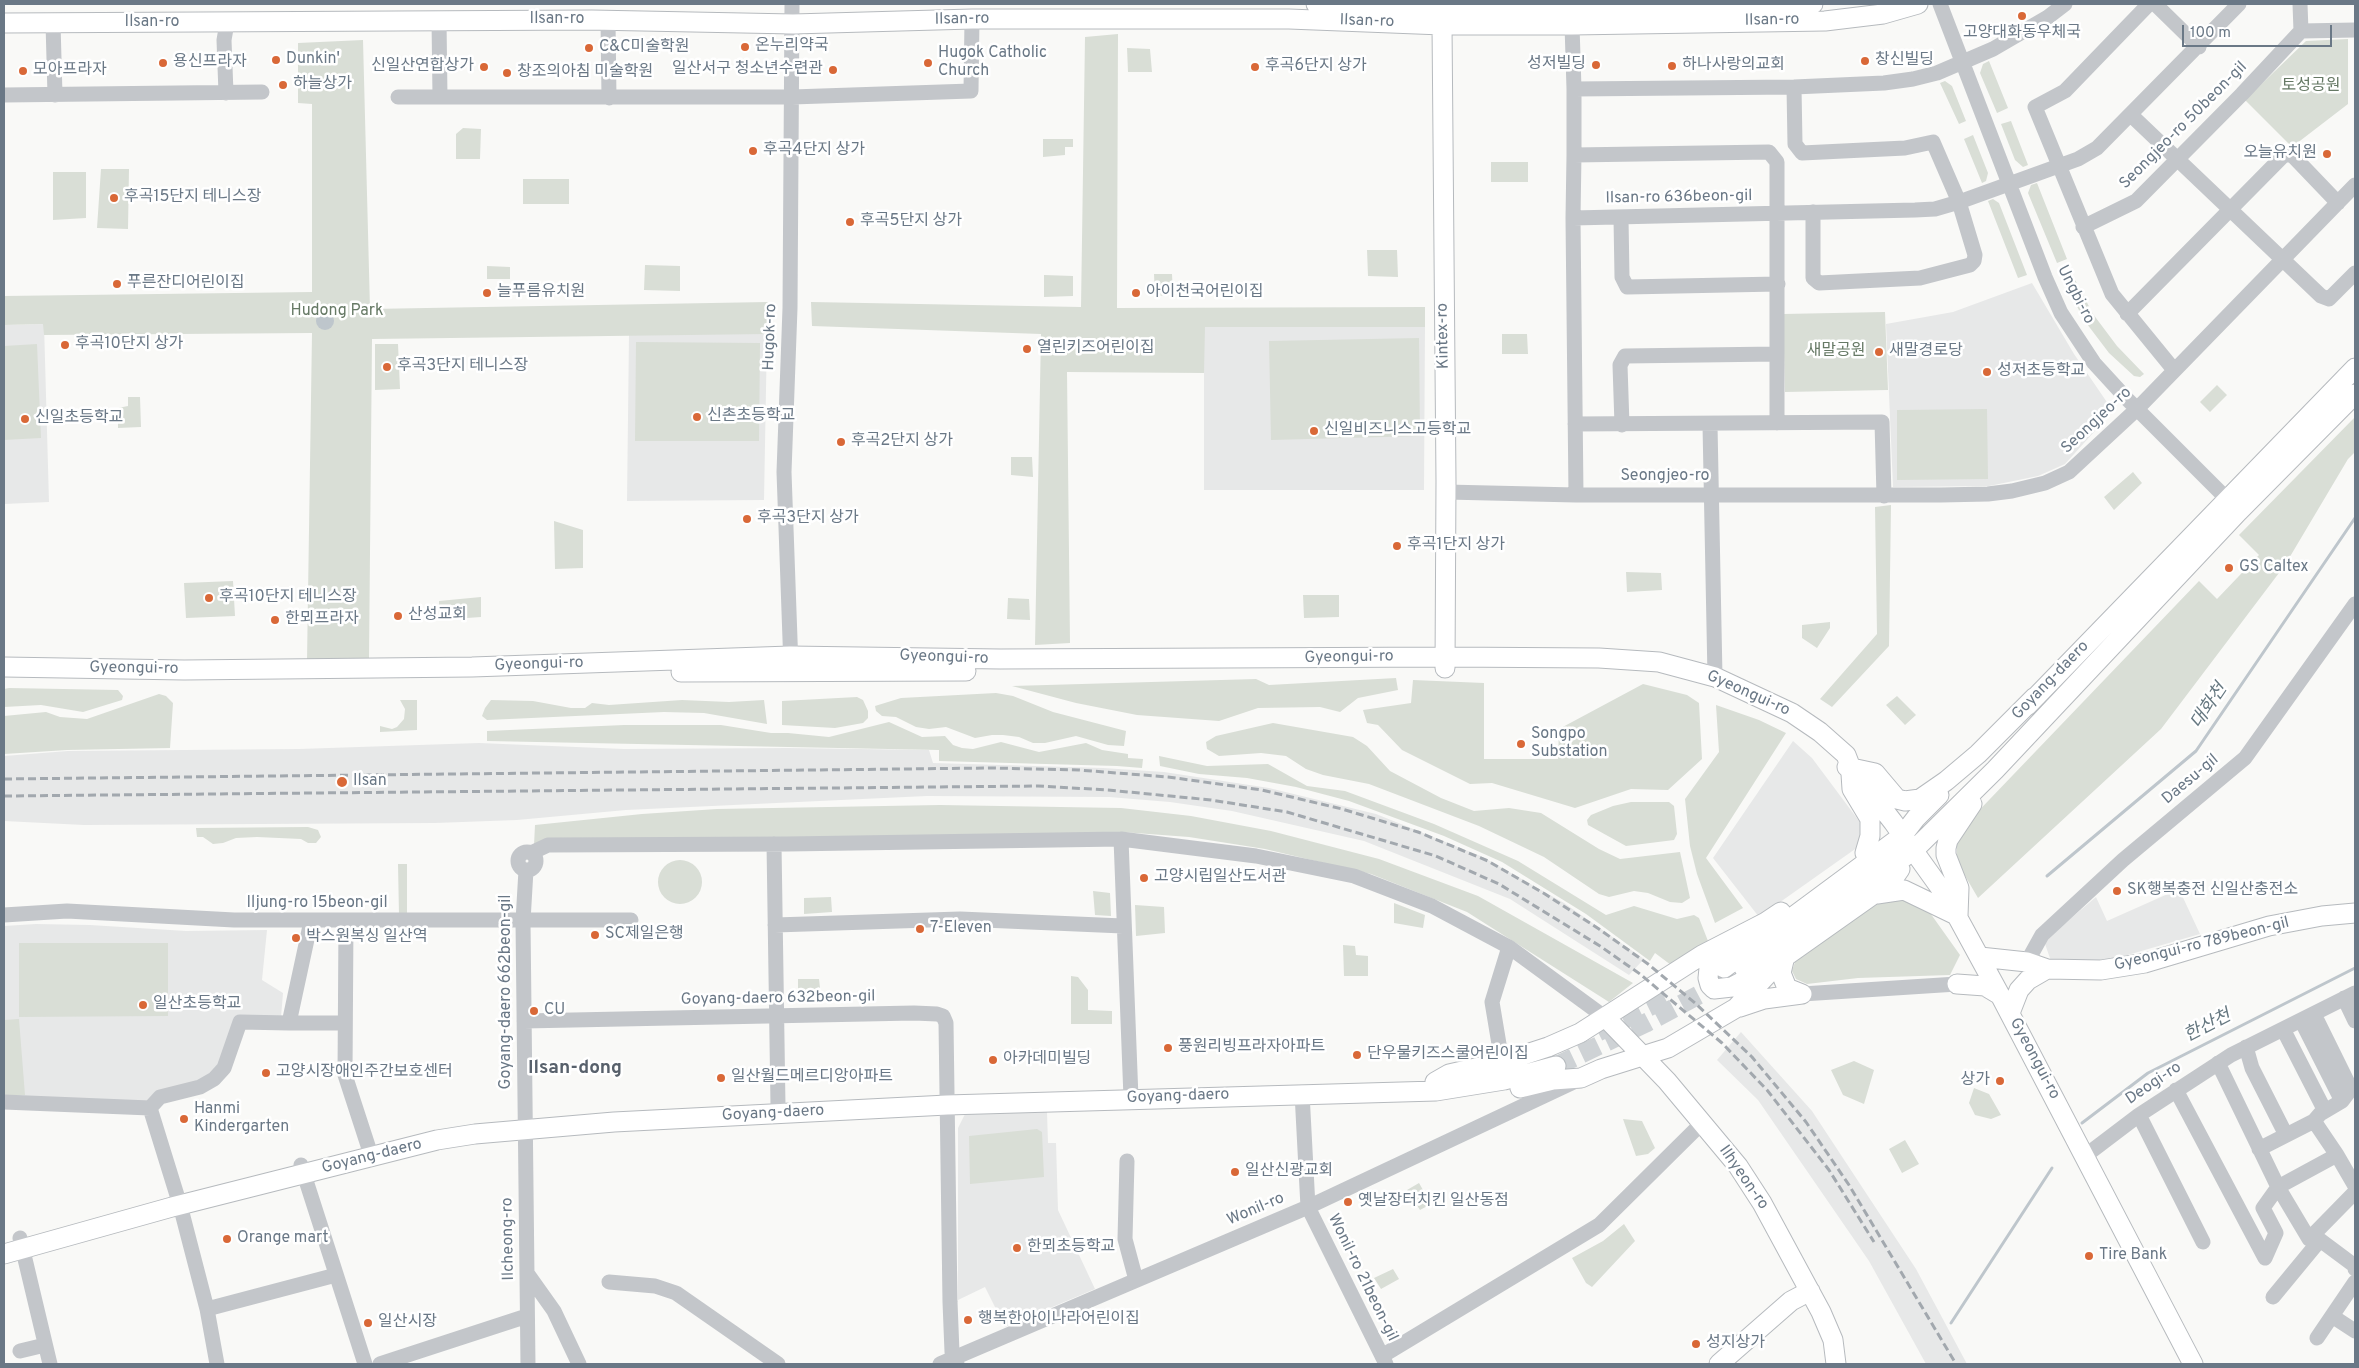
<!DOCTYPE html>
<html>
<head>
<meta charset="utf-8">
<style>
	body { margin:0 }
	#map { position:relative; width:2359px; height:1368px; overflow:hidden; background:#f9f9f7; font-family:Overpass,sans-serif }
	canvas { display:block }
	.frame { position:absolute; inset:0; border:5px solid #6a7886; pointer-events:none }
	.scale { position:absolute; left:2182px; top:25px; width:150px; height:22px; box-sizing:border-box; border:2px solid #6a7886; border-top:0; padding-left:6px; font-size:15px; line-height:18px; white-space:nowrap; color:#6a7886; -webkit-text-stroke:4px #fff; paint-order:stroke }
</style>
</head>
<body>
<div id="map">
<canvas width="2359" height="1368"></canvas>
<div class="frame"></div>
<div class="scale">100 m</div>
</div>
<script>
const ctx = document.querySelector('canvas').getContext('2d');
ctx.lineJoin = 'round';
function fillPath(path, color) {
  ctx.fillStyle = color;
  ctx.fill(path, 'evenodd');
}
function shape(rows) {
  const path = new Path2D();
  for (const r of rows) {
    if (r.length === 3) {
      path.moveTo(r[0] + r[2], r[1]);
      path.arc(r[0], r[1], r[2], 0, 2 * Math.PI);
      continue;
    }
    path.moveTo(r[0], r[1]);
    for (let i = 2; i < r.length; i += 2) path.lineTo(r[i], r[i + 1]);
  }
  return path;
}
function strokePath(path, color, width, dash) {
  ctx.strokeStyle = color;
  ctx.lineWidth = width;
  ctx.lineCap = dash ? 'butt' : 'round';
  ctx.setLineDash(dash || []);
  ctx.stroke(path);
}
function drawText(font, color, halo, rows, align = 'center') {
  ctx.font = font + ' Overpass,"Noto Sans KR",sans-serif';
  ctx.lineWidth = 5;
  ctx.setLineDash([]);
  ctx.textBaseline = 'middle';
  ctx.strokeStyle = halo;
  ctx.fillStyle = color;
  for (const [text, x, y, turn = 0] of rows) {
    ctx.save();
    ctx.translate(x, y);
    ctx.rotate((+turn || 0) * Math.PI / 180);
    ctx.textAlign = isNaN(turn) ? turn : align;
    if (halo) ctx.strokeText(text, 0, 0);
    ctx.fillText(text, 0, 0);
    ctx.restore();
  }
}
const built = shape([
	[2032,283,2074,354,2113,411,2065,464,2038,476,1989,486,1893,487,1886,324,1953,312],
	[44,324,49,502,4,504,4,325],
	[1204,327,1425,327,1424,490,1204,490],
	[629,334,767,334,764,500,627,501],
	[1793,741,1812,758,1862,825,1858,847,1759,917,1713,858],
	[479,743,624,749,788,748,929,750,933,763,1103,768,1164,772,1269,788,1376,814,1483,857,1564,903,1644,959,1629,975,1510,899,1364,841,1232,811,1170,802,1109,797,927,796,626,810,517,820,435,823,84,825,4,821,4,756,68,751,299,749],
	[2179,889,2200,934,2100,963,2052,964,2044,941,2096,897,2107,921],
	[36,924,90,925,186,931,267,930,262,980,283,993,281,1017,236,1020,225,1054,212,1075,149,1104,4,1099,4,926],
	[1741,1032,1812,1111,1916,1269,1967,1364,1926,1364,1869,1261,1758,1100,1717,1060],
	[1047,1112,1048,1143,1056,1143,1058,1210,1095,1289,1005,1327,985,1287,958,1300,958,1128,965,1114]
]);
const green = shape([
	[1118,34,1117,308,1425,307,1425,327,1205,327,1204,373,1067,372,1070,643,1035,645,1041,334,812,326,811,302,1081,307,1085,37],
	[2348,39,2348,104,2292,147,2245,100,2306,41],
	[363,40,370,309,768,302,767,334,372,339,369,659,307,661,312,333,44,335,43,324,4,325,4,296,312,292,312,104,298,103,298,43],
	[1127,48,1150,49,1152,72,1128,72],
	[1989,61,2008,108,1997,113,1980,73,1983,64],
	[1945,81,1952,86,1966,121,1959,124,1940,83],
	[2011,121,2028,165,2023,167,2015,160,2001,124],
	[463,128,481,129,480,159,456,159,456,134],
	[1973,135,1988,173,1986,181,1982,183,1964,139],
	[1043,139,1073,139,1073,147,1065,147,1065,155,1043,157],
	[1491,162,1528,162,1528,182,1491,182],
	[101,169,129,169,128,229,97,228],
	[53,172,86,172,86,218,53,220],
	[523,179,569,179,569,204,523,204],
	[2037,183,2067,259,2057,263,2028,193,2031,185],
	[1993,199,1999,203,2027,275,2018,278,1988,201],
	[1367,250,1397,250,1398,277,1368,276],
	[645,265,680,266,680,291,644,290],
	[487,266,510,267,510,279,487,279],
	[1154,274,1172,274,1173,295,1155,296],
	[2072,274,2093,314,2117,346,2144,374,2140,377,2134,376,2109,353,2084,320,2062,277],
	[1044,275,1073,276,1073,296,1044,297],
	[1885,312,1888,390,1785,392,1783,314],
	[1502,334,1527,334,1528,354,1502,354],
	[1419,338,1420,436,1271,440,1269,341],
	[636,342,760,343,759,441,635,441],
	[37,344,41,438,4,440,4,346],
	[375,344,398,344,400,389,375,390],
	[2217,385,2227,395,2210,412,2200,402],
	[128,397,140,397,141,427,118,428,118,408,128,406],
	[1987,409,1988,479,1897,480,1897,410],
	[2355,417,2355,452,2348,459,2285,565,2161,729,1978,898,1957,862,1957,839,1966,824,2199,581,2217,599,2259,555,2239,535],
	[1011,457,1032,457,1033,477,1011,475],
	[2133,472,2142,483,2114,510,2104,497],
	[1891,505,1889,646,1832,707,1820,699,1877,634,1875,507],
	[554,521,583,530,583,568,555,569],
	[1626,572,1661,573,1662,590,1627,592],
	[233,581,235,616,186,618,184,583],
	[1303,595,1339,595,1339,617,1304,618],
	[481,597,481,617,439,620,439,601],
	[1008,598,1029,599,1030,620,1007,619],
	[1830,622,1830,628,1817,648,1802,638,1802,625],
	[1396,678,1398,690,1358,698,1340,712,1320,707,1258,708,1219,721,1137,715,1076,703,1012,686,1256,679,1269,685],
	[1413,680,1484,683,1484,759,1558,759,1559,729,1643,684,1687,695,1699,703,1702,759,1668,790,1631,789,1575,808,1492,783,1470,784,1402,750,1378,725,1367,723,1363,710,1411,703],
	[9,688,118,690,123,696,122,700,83,712,41,705,4,707,4,689],
	[996,693,1013,696,1053,712,1126,731,1124,746,1108,745,1076,736,1045,743,1033,743,1019,737,1003,735,992,735,975,738,946,727,929,729,916,727,896,717,882,716,876,711,875,706,901,698],
	[159,694,166,696,173,703,170,748,67,750,4,754,4,716,46,712,60,717,87,719],
	[1897,696,1916,715,1905,725,1886,705],
	[857,697,863,700,868,711,868,718,863,723,835,728,782,725,782,701],
	[400,700,417,700,417,730,380,732,380,726,392,729,397,727,404,719,405,709],
	[491,700,533,701,571,708,585,708,592,703,609,705,682,700,729,702,764,700,767,724,704,713,664,712,487,720,482,716,485,708],
	[1716,705,1759,720,1786,733,1706,858,1743,908,1715,923,1697,874,1690,846,1685,799,1719,752],
	[889,722,922,737,945,736,953,745,962,748,973,749,1001,742,1039,752,1086,743,1102,750,1128,754,1128,758,1143,759,1142,768,1117,766,939,761,939,750,487,741,487,731,624,725,721,725,771,733,788,733,829,737],
	[1273,723,1353,737,1367,746,1390,771,1441,798,1474,811,1509,808,1541,813,1599,849,1620,859,1680,852,1690,898,1682,903,1670,902,1648,893,1634,891,1609,897,1599,894,1544,857,1479,826,1369,784,1323,775,1306,769,1286,756,1261,753,1219,756,1207,749,1206,742,1216,736],
	[1159,756,1207,766,1268,764,1307,786,1345,791,1434,824,1518,861,1606,915,1634,906,1677,919,1694,915,1699,918,1708,941,1671,965,1655,953,1650,961,1586,914,1502,862,1444,836,1349,801,1296,787,1247,778,1199,774,1160,766],
	[1631,802,1669,802,1674,806,1677,834,1674,840,1626,846,1588,825,1587,820,1591,815,1613,806],
	[940,805,1121,808,1191,816,1271,831,1379,859,1478,896,1633,983,1609,1002,1467,912,1371,874,1265,849,1189,837,1122,832,534,845,535,825,642,814,717,809],
	[308,827,318,830,321,837,316,843,308,843,301,839,257,837,236,838,223,843,213,844,203,837,197,837,196,828],
	[680,882,22],
	[398,864,407,864,407,914,399,915],
	[1093,891,1110,893,1111,916,1095,915],
	[831,897,832,912,804,914,804,898],
	[1905,897,1928,910,1960,955,1950,975,1858,978,1807,984,1796,979,1792,971,1795,962,1881,900],
	[1394,903,1425,915,1423,928,1394,923],
	[1135,905,1164,907,1165,933,1136,936],
	[19,943,168,943,168,1016,19,1017],
	[1343,945,1355,946,1356,955,1368,956,1368,976,1344,976],
	[1071,976,1078,977,1088,990,1088,1010,1112,1011,1112,1024,1071,1024],
	[798,979,819,979,821,997,798,997],
	[19,1019,25,1095,4,1095,4,1020],
	[1854,1061,1874,1070,1864,1104,1843,1095,1831,1070],
	[1974,1088,1989,1094,2001,1115,1991,1119,1975,1115,1969,1103],
	[1623,1119,1642,1121,1655,1148,1648,1154,1636,1156],
	[1037,1129,1042,1132,1044,1177,970,1184,969,1136],
	[1905,1140,1919,1164,1902,1173,1889,1149],
	[1419,1183,1431,1204,1420,1210,1407,1190],
	[1624,1224,1635,1241,1592,1287,1586,1283,1572,1258,1603,1241],
	[1393,1269,1399,1279,1381,1289,1374,1278]
]);
const water = shape([
	[325,321,9]
]);
const stream = shape([
	[2047,876,2196,751,2355,518],
	[2082,1123,2148,1073,2355,968],
	[1951,1323,2052,1168]
]);
const majorTunnel = shape([
	[1598,1032,1667,998],
	[1556,1066,1646,1023,1727,980]
]);
const minor = shape([
	[1940,4,2045,277,2061,313,2094,363,2127,399,2227,499],
	[2149,4,2065,91,2035,107,2112,294,2174,370],
	[2155,4,2199,47],
	[2300,4,2301,31],
	[439,20,440,97],
	[608,21,609,98],
	[53,23,55,95],
	[1572,25,1574,89],
	[1794,87,1795,144,1802,153,1905,148,1933,142,1959,202,1975,255,1974,261,1970,265,1920,278,1819,283,1813,278,1813,212],
	[226,93,224,40,227,23],
	[4,95,262,92],
	[398,97,792,97,971,91,972,19],
	[2131,115,2321,296,2329,299,2355,273],
	[1574,155,1574,89,1794,87,1884,83,1913,79,1937,73,1993,49,2048,17,2065,4],
	[1573,218,1574,155,1769,152,1777,162,1777,423],
	[1621,218,1622,277,1627,287,1778,284],
	[2083,227,2136,201,2242,94,2301,31,2355,30],
	[2127,314,2285,154,2293,156,2338,203],
	[1575,424,1882,422,1884,496],
	[1622,425,1620,365,1625,356,1777,354],
	[1710,425,1715,677],
	[1446,492,1576,495,1941,495,1988,494,2012,491,2045,483,2069,472,2137,409,2355,185],
	[1576,495,1573,218,1915,210,1935,209,1959,202,2078,159,2097,148,2239,4],
	[791,667,784,472,790,308,792,4],
	[1121,839,1131,1098],
	[774,844,778,1106],
	[527,861,9],
	[531,853,548,845,787,844,1121,839,1256,856,1354,876,1432,906,1509,947,1606,1018],
	[526,870,523,921,528,1364],
	[4,915,67,911,234,920,631,920],
	[311,921,289,1023,345,1023],
	[346,921,345,1075,372,1158],
	[775,925,960,919,1123,926],
	[2027,962,2042,935,2123,860,2245,758,2355,604],
	[1802,994,1957,984],
	[2344,998,2355,1021],
	[2301,1020,2342,1101],
	[524,1021,914,1013,937,1014,943,1016,946,1023,950,1302,952,1352,957,1364],
	[2283,1029,2325,1111],
	[2246,1047,2252,1068,2286,1135],
	[1502,1062,1492,1002,1509,947],
	[2218,1063,2278,1187,2309,1239,2320,1240,2355,1266,2355,1269],
	[2176,1090,2265,1258,2276,1233,2263,1208,2278,1187,2337,1155],
	[1302,1093,1308,1207,1386,1364],
	[4,1102,150,1108],
	[150,1108,180,1205,207,1309,217,1364],
	[150,1108,160,1097,200,1087,214,1079,224,1068,240,1022,289,1023],
	[2139,1115,2203,1242],
	[2314,1121,2337,1155,2355,1186],
	[2259,1149,2314,1121,2320,1114,2342,1101,2351,1089,2314,1014],
	[2085,1156,2139,1115,2231,1055,2355,993],
	[1127,1161,1125,1239,1136,1280],
	[301,1165,365,1364],
	[20,1238,50,1364],
	[2309,1239,2355,1192],
	[527,1273,554,1311,579,1364],
	[609,1282,655,1286,676,1293,778,1364],
	[2273,1297,2320,1240],
	[207,1309,336,1275],
	[2332,1316,2355,1331],
	[2317,1338,2355,1282],
	[20,1351,45,1345],
	[1382,1356,1599,1225,1702,1123],
	[380,1364,527,1316],
	[940,1364,1308,1207,1578,1080]
]);
const major = shape([
	[1316,4,1457,10,1813,4],
	[1439,4,1442,25,1446,481,1445,668],
	[4,23,592,20,793,24,972,19,1289,19,1442,25,1572,25,1825,21,1883,14,1918,4],
	[4,667,184,670,472,667,790,656,1000,659,1445,657,1599,658,1659,662,1715,677,1792,713,1820,732,1846,755,1851,768,1893,822,1946,896,2000,995,2193,1364],
	[681,672,966,671],
	[2027,706,2355,368],
	[1847,767,1875,773,1897,799,1905,801,1920,799,1946,781,1978,754,2035,697],
	[1851,774,1852,789,1870,819,1870,836,1865,853],
	[1877,894,1904,890,1958,916,1959,888,1946,855,1946,848,1948,840,1972,804],
	[1730,951,1714,961,1709,968,1708,978,1710,985,1714,989,1732,987,1764,970],
	[1785,956,1781,973,1787,988,1802,994],
	[1980,957,2027,962,2047,969,2101,970,2145,963,2269,926,2322,916,2355,913],
	[1724,968,1902,836,1916,818,1939,795],
	[1744,968,1913,851,1995,770,2238,512,2355,394],
	[1957,984,1985,986,2000,995],
	[1740,1007,1764,999,1802,994],
	[2010,1013,2019,990,2028,980,2047,969],
	[1606,1018,1667,1081,1738,1166,1762,1203,1821,1312,1833,1340,1836,1364],
	[1435,1082,1449,1074,1502,1062,1548,1047,1580,1033,1702,955,1766,922,1781,912],
	[1520,1088,1553,1080,1581,1078,1601,1069,1668,1048,1736,1008,1782,959,1891,882,1900,869],
	[4,1254,172,1207,437,1140,475,1134,614,1122,947,1105,1436,1091,1504,1080,1556,1066],
	[1719,1364,1791,1301,1810,1291]
]);
const rail = shape([
	[4,779,992,768,1079,770,1168,777,1262,790,1342,809,1418,832,1488,861,1545,894,1599,929,1648,964,1695,1003,1752,1057,1806,1122,1849,1185,1956,1364],
	[4,796,1038,786,1108,790,1211,800,1287,812,1436,856,1499,884,1600,946,1640,974,1722,1043,1767,1090,1829,1170,1874,1242]
]);
const markers = [
	[2022,16,5,"#d96837"],
	[745,47,5,"#d96837"],
	[589,48,5,"#d96837"],
	[276,60,5,"#d96837"],
	[1865,61,5,"#d96837"],
	[163,63,5,"#d96837"],
	[928,63,5,"#d96837"],
	[1596,65,5,"#d96837"],
	[1672,66,5,"#d96837"],
	[484,67,5,"#d96837"],
	[1255,67,5,"#d96837"],
	[833,70,5,"#d96837"],
	[23,71,5,"#d96837"],
	[507,73,5,"#d96837"],
	[283,85,5,"#d96837"],
	[753,151,5,"#d96837"],
	[2327,154,5,"#d96837"],
	[114,198,5,"#d96837"],
	[850,222,5,"#d96837"],
	[117,284,5,"#d96837"],
	[487,293,5,"#d96837"],
	[1136,293,5,"#d96837"],
	[65,345,5,"#d96837"],
	[1027,349,5,"#d96837"],
	[1879,352,5,"#d96837"],
	[387,367,5,"#d96837"],
	[1987,372,5,"#d96837"],
	[697,417,5,"#d96837"],
	[25,419,5,"#d96837"],
	[1314,431,5,"#d96837"],
	[841,442,5,"#d96837"],
	[747,519,5,"#d96837"],
	[1397,546,5,"#d96837"],
	[2229,568,5,"#d96837"],
	[209,598,5,"#d96837"],
	[398,616,5,"#d96837"],
	[275,620,5,"#d96837"],
	[1521,744,5,"#d96837"],
	[342,782,6,"#d96837"],
	[1144,878,5,"#d96837"],
	[2117,891,5,"#d96837"],
	[920,929,5,"#d96837"],
	[595,935,5,"#d96837"],
	[296,938,5,"#d96837"],
	[143,1005,5,"#d96837"],
	[534,1011,5,"#d96837"],
	[1168,1048,5,"#d96837"],
	[1357,1055,5,"#d96837"],
	[993,1060,5,"#d96837"],
	[266,1073,5,"#d96837"],
	[721,1078,5,"#d96837"],
	[2000,1081,5,"#d96837"],
	[184,1119,5,"#d96837"],
	[1235,1172,5,"#d96837"],
	[1348,1202,5,"#d96837"],
	[227,1239,5,"#d96837"],
	[1017,1248,5,"#d96837"],
	[2089,1256,5,"#d96837"],
	[968,1320,5,"#d96837"],
	[368,1323,5,"#d96837"],
	[1696,1344,5,"#d96837"]
];
const streetNames = [
	["Ilsan-ro",557,20],
	["Ilsan-ro",962,20,-1],
	["Ilsan-ro",1772,21,-1],
	["Ilsan-ro",1367,22,2],
	["Ilsan-ro",152,23],
	["Seongjeo-ro 50beon-gil",2184,126,-45],
	["Ilsan-ro 636beon-gil",1679,198,-1],
	["Ungbi-ro",2075,295,63],
	["Kintex-ro",1444,336,-91],
	["Hugok-ro",771,337,-88],
	["Seongjeo-ro",2097,421,-43],
	["Seongjeo-ro",1665,477],
	["Gyeongui-ro",944,658,2],
	["Gyeongui-ro",1349,658,-1],
	["Gyeongui-ro",539,665,-2],
	["Gyeongui-ro",134,669,1],
	["Goyang-daero",2051,681,-46],
	["Gyeongui-ro",1748,694,24],
	["Daesu-gil",2191,780,-40],
	["Iljung-ro 15beon-gil",317,904],
	["Gyeongui-ro 789beon-gil",2202,945,-14],
	["Goyang-daero 662beon-gil",507,992,-90],
	["Goyang-daero 632beon-gil",778,999,-1],
	["Gyeongui-ro",2034,1059,62],
	["Deogi-ro",2154,1084,-34],
	["Goyang-daero",1178,1097,-2],
	["Goyang-daero",773,1114,-3],
	["Goyang-daero",372,1157,-14],
	["Ilhyeon-ro",1743,1178,55],
	["Wonil-ro",1256,1210,-23],
	["Ilcheong-ro",509,1239,-91],
	["Wonil-ro 21beon-gil",1362,1278,64]
];
const poiNames = [
	["고양대화동우체국",2022,34,"center"],
	["온누리약국",755,47],
	["C&C미술학원",599,48],
	["Hugok Catholic",938,54],
	["Church",938,72],
	["Dunkin'",286,60],
	["창신빌딩",1875,61],
	["용신프라자",173,63],
	["성저빌딩",1586,65,"right"],
	["하나사랑의교회",1682,66],
	["신일산연합상가",474,67,"right"],
	["후곡6단지 상가",1265,67],
	["일산서구 청소년수련관",823,70,"right"],
	["모아프라자",33,71],
	["창조의아침 미술학원",517,73],
	["하늘상가",293,85],
	["후곡4단지 상가",763,151],
	["오늘유치원",2317,154,"right"],
	["후곡15단지 테니스장",124,198],
	["후곡5단지 상가",860,222],
	["푸른잔디어린이집",127,284],
	["늘푸름유치원",497,293],
	["아이천국어린이집",1146,293],
	["후곡10단지 상가",75,345],
	["열린키즈어린이집",1037,349],
	["새말경로당",1889,352],
	["후곡3단지 테니스장",397,367],
	["성저초등학교",1997,372],
	["신촌초등학교",707,417],
	["신일초등학교",35,419],
	["신일비즈니스고등학교",1324,431],
	["후곡2단지 상가",851,442],
	["후곡3단지 상가",757,519],
	["후곡1단지 상가",1407,546],
	["GS Caltex",2239,568],
	["후곡10단지 테니스장",219,598],
	["산성교회",408,616],
	["한뫼프라자",285,620],
	["Songpo",1531,735],
	["Substation",1531,753],
	["Ilsan",353,782],
	["고양시립일산도서관",1154,878],
	["SK행복충전 신일산충전소",2127,891],
	["7-Eleven",930,929],
	["SC제일은행",605,935],
	["박스원복싱 일산역",306,938],
	["일산초등학교",153,1005],
	["CU",544,1011],
	["풍원리빙프라자아파트",1178,1048],
	["단우물키즈스쿨어린이집",1367,1055],
	["아카데미빌딩",1003,1060],
	["고양시장애인주간보호센터",276,1073],
	["일산월드메르디앙아파트",731,1078],
	["상가",1990,1081,"right"],
	["Hanmi",194,1110],
	["Kindergarten",194,1128],
	["일산신광교회",1245,1172],
	["옛날장터치킨 일산동점",1358,1202],
	["Orange mart",237,1239],
	["한뫼초등학교",1027,1248],
	["Tire Bank",2099,1256],
	["행복한아이나라어린이집",978,1320],
	["일산시장",378,1323],
	["성지상가",1706,1344]
];
const parkNames = [
	["토성공원",2311,87],
	["Hudong Park",337,312],
	["새말공원",1836,352]
];
const waterNames = [
	["대화천",2210,707,-56],
	["한산천",2208,1027,-27]
];
const quarterNames = [
	["Ilsan-dong",575,1069]
];
fillPath(built, '#e7e8e8');
fillPath(green, '#d9ded6');
fillPath(water, '#bec6cc');
strokePath(stream, '#bec6cc', 3);
strokePath(majorTunnel, '#ced2d5', 19, [19, 9]);
strokePath(major, '#b6babe', 21);
strokePath(minor, '#c3c6ca', 15);
strokePath(major, '#fff', 19);
strokePath(rail, '#a2a8ae', 3, [8, 4]);
for (const [x, y, r, color] of markers) {
  const dot = new Path2D();
  dot.arc(x, y, r, 0, 2 * Math.PI);
  ctx.fillStyle = color;
  ctx.fill(dot);
  strokePath(dot, '#fff', 2);
}
drawText('16px', '#6a7886', '#fff', streetNames);
drawText('16px', '#6a7886', '#fff', poiNames, 'left');
drawText('16px', '#667965', '#fff', parkNames);
drawText('italic 18px', '#667881', '#fff', waterNames);
drawText('bold 19px', '#58616c', '#fff', quarterNames);
</script>
</body>
</html>
